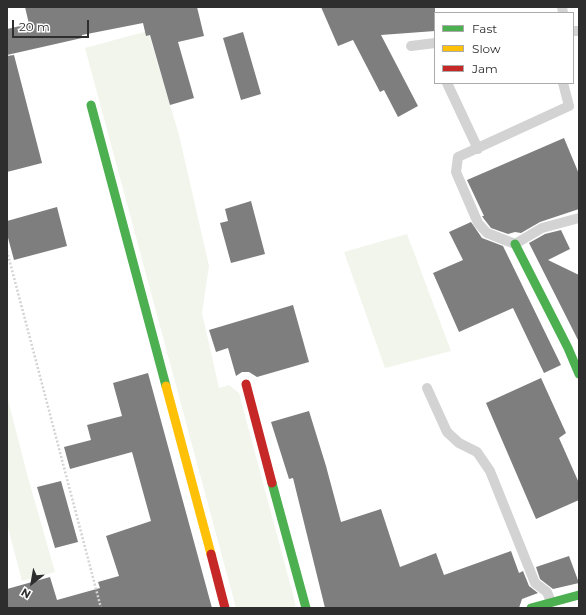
<!DOCTYPE html>
<html>
<head>
<meta charset="utf-8">
<style>
	body { margin:0 }
	#map { position:relative; width:586px; height:615px; overflow:hidden; background:#fff; font-family:Montserrat,sans-serif }
	canvas { display:block }
	.frame { position:absolute; inset:0; border:8px solid #2e2e2e; pointer-events:none }
	.legend { position:absolute; left:434px; top:12px; width:140px; height:72px; box-sizing:border-box; background:#fff; border:1px solid #ababab; margin:0; padding:5px 7px; list-style:none; font-size:12px; color:#2e2e2e }
	.legend li { display:flex; align-items:center; gap:8px; height:20px }
	.legend b { width:20px; border:1px solid #ababab }
	.north { position:absolute; left:12px; top:563px; width:40px; height:40px; -webkit-text-stroke:3px #fff; paint-order:stroke; rotate:211deg; font-size:11px; font-weight:700; line-height:16px; text-align:center; color:#2e2e2e }
	.north::after { content:''; display:block; margin:auto; width:14px; height:18px; background:#2e2e2e; clip-path:polygon(50% 0,100% 100%,50% 72%,0 100%) }
	.scale { position:absolute; left:12px; top:20px; width:77px; height:18px; box-sizing:border-box; border:2px solid #2e2e2e; border-top:0; padding-left:5px; font-size:12px; line-height:14px; white-space:nowrap; color:#2e2e2e; -webkit-text-stroke:3px #fff; paint-order:stroke }
</style>
</head>
<body>
<div id="map">
<canvas width="586" height="615"></canvas>
<div class="frame"></div>
<ul class="legend">
<li><b style="height:5px;background:#4caf50"></b>Fast</li>
<li><b style="height:5px;background:#ffc107"></b>Slow</li>
<li><b style="height:5px;background:#c62828"></b>Jam</li>
</ul>
<div class="north">N</div>
<div class="scale">20 m</div>
</div>
<script>
const ctx = document.querySelector('canvas').getContext('2d');
ctx.lineJoin = 'round';
function fillPath(path, color) {
  ctx.fillStyle = color;
  ctx.fill(path, 'evenodd');
}
function shape(rows) {
  const path = new Path2D();
  for (const r of rows) {
    path.moveTo(r[0], r[1]);
    for (let i = 2; i < r.length; i += 2) path.lineTo(r[i], r[i + 1]);
  }
  return path;
}
function strokePath(path, color, width, dash) {
  ctx.strokeStyle = color;
  ctx.lineWidth = width;
  ctx.lineCap = dash ? 'butt' : 'round';
  ctx.setLineDash(dash || []);
  ctx.stroke(path);
}
const green = shape([
	[148,31,179,135,209,266,202,313,219,388,229,385,239,393,296,606,288,608,236,608,85,48],
	[407,234,451,351,385,368,344,252],
	[7,396,27,474,55,572,22,581,7,524]
]);
const building = shape([
	[25,7,197,7,204,36,178,42,194,98,170,105,150,35,146,36,143,23,82,35,82,38,7,55,7,29,29,24],
	[321,7,435,7,435,31,381,35,418,106,398,117,384,90,380,92,353,40,338,46],
	[243,32,261,94,241,100,223,38],
	[14,55,42,163,7,172,7,56],
	[564,138,579,174,579,209,540,222,521,233,515,232,508,234,491,228,484,219,482,216,484,216,467,180],
	[251,201,265,254,231,263,220,223,228,221,225,209],
	[57,207,67,246,14,260,7,234,7,221],
	[471,222,482,238,503,246,561,365,544,373,513,308,459,332,433,273,463,260,449,232],
	[561,230,570,249,548,260,579,275,579,342,529,243,545,234],
	[293,305,309,362,257,377,249,372,242,372,236,376,228,348,216,352,209,330],
	[148,373,212,608,7,608,7,589,50,577,57,600,100,588,98,582,119,576,106,536,151,521,132,452,70,469,64,447,91,440,87,425,122,416,113,383],
	[541,378,566,433,559,438,579,483,579,500,536,519,486,403],
	[309,411,326,466,341,522,381,509,400,567,436,553,444,575,511,551,519,573,523,571,529,586,538,593,522,599,519,608,325,608,293,478,289,479,271,422],
	[61,481,78,542,55,548,37,487],
	[569,556,579,583,553,589,540,579,536,567]
]);
const path = shape([
	[7,251,101,608]
]);
const lane = shape([
	[562,7,563,13],
	[573,31,579,31],
	[411,46,435,43],
	[447,83,478,149],
	[563,83,569,106,458,157,456,172,478,223,487,233,515,244,542,228,579,218],
	[427,388,447,432,459,443,477,452,490,471,535,583,547,592,551,602]
]);
const fast = shape([
	[91,105,166,386],
	[515,244,568,348,579,374],
	[272,483,306,608],
	[531,608,579,595]
]);
const slow = shape([
	[166,386,211,554]
]);
const jam = shape([
	[246,384,272,483],
	[211,554,225,608]
]);
fillPath(green, '#f1f5eb');
fillPath(building, '#7e7e7e');
strokePath(path, '#d3d3d3', 2.5, [2, 2]);
strokePath(lane, '#d3d3d3', 10);
strokePath(fast, '#4caf50', 9);
strokePath(slow, '#ffc107', 9);
strokePath(jam, '#c62828', 9);
</script>
</body>
</html>
